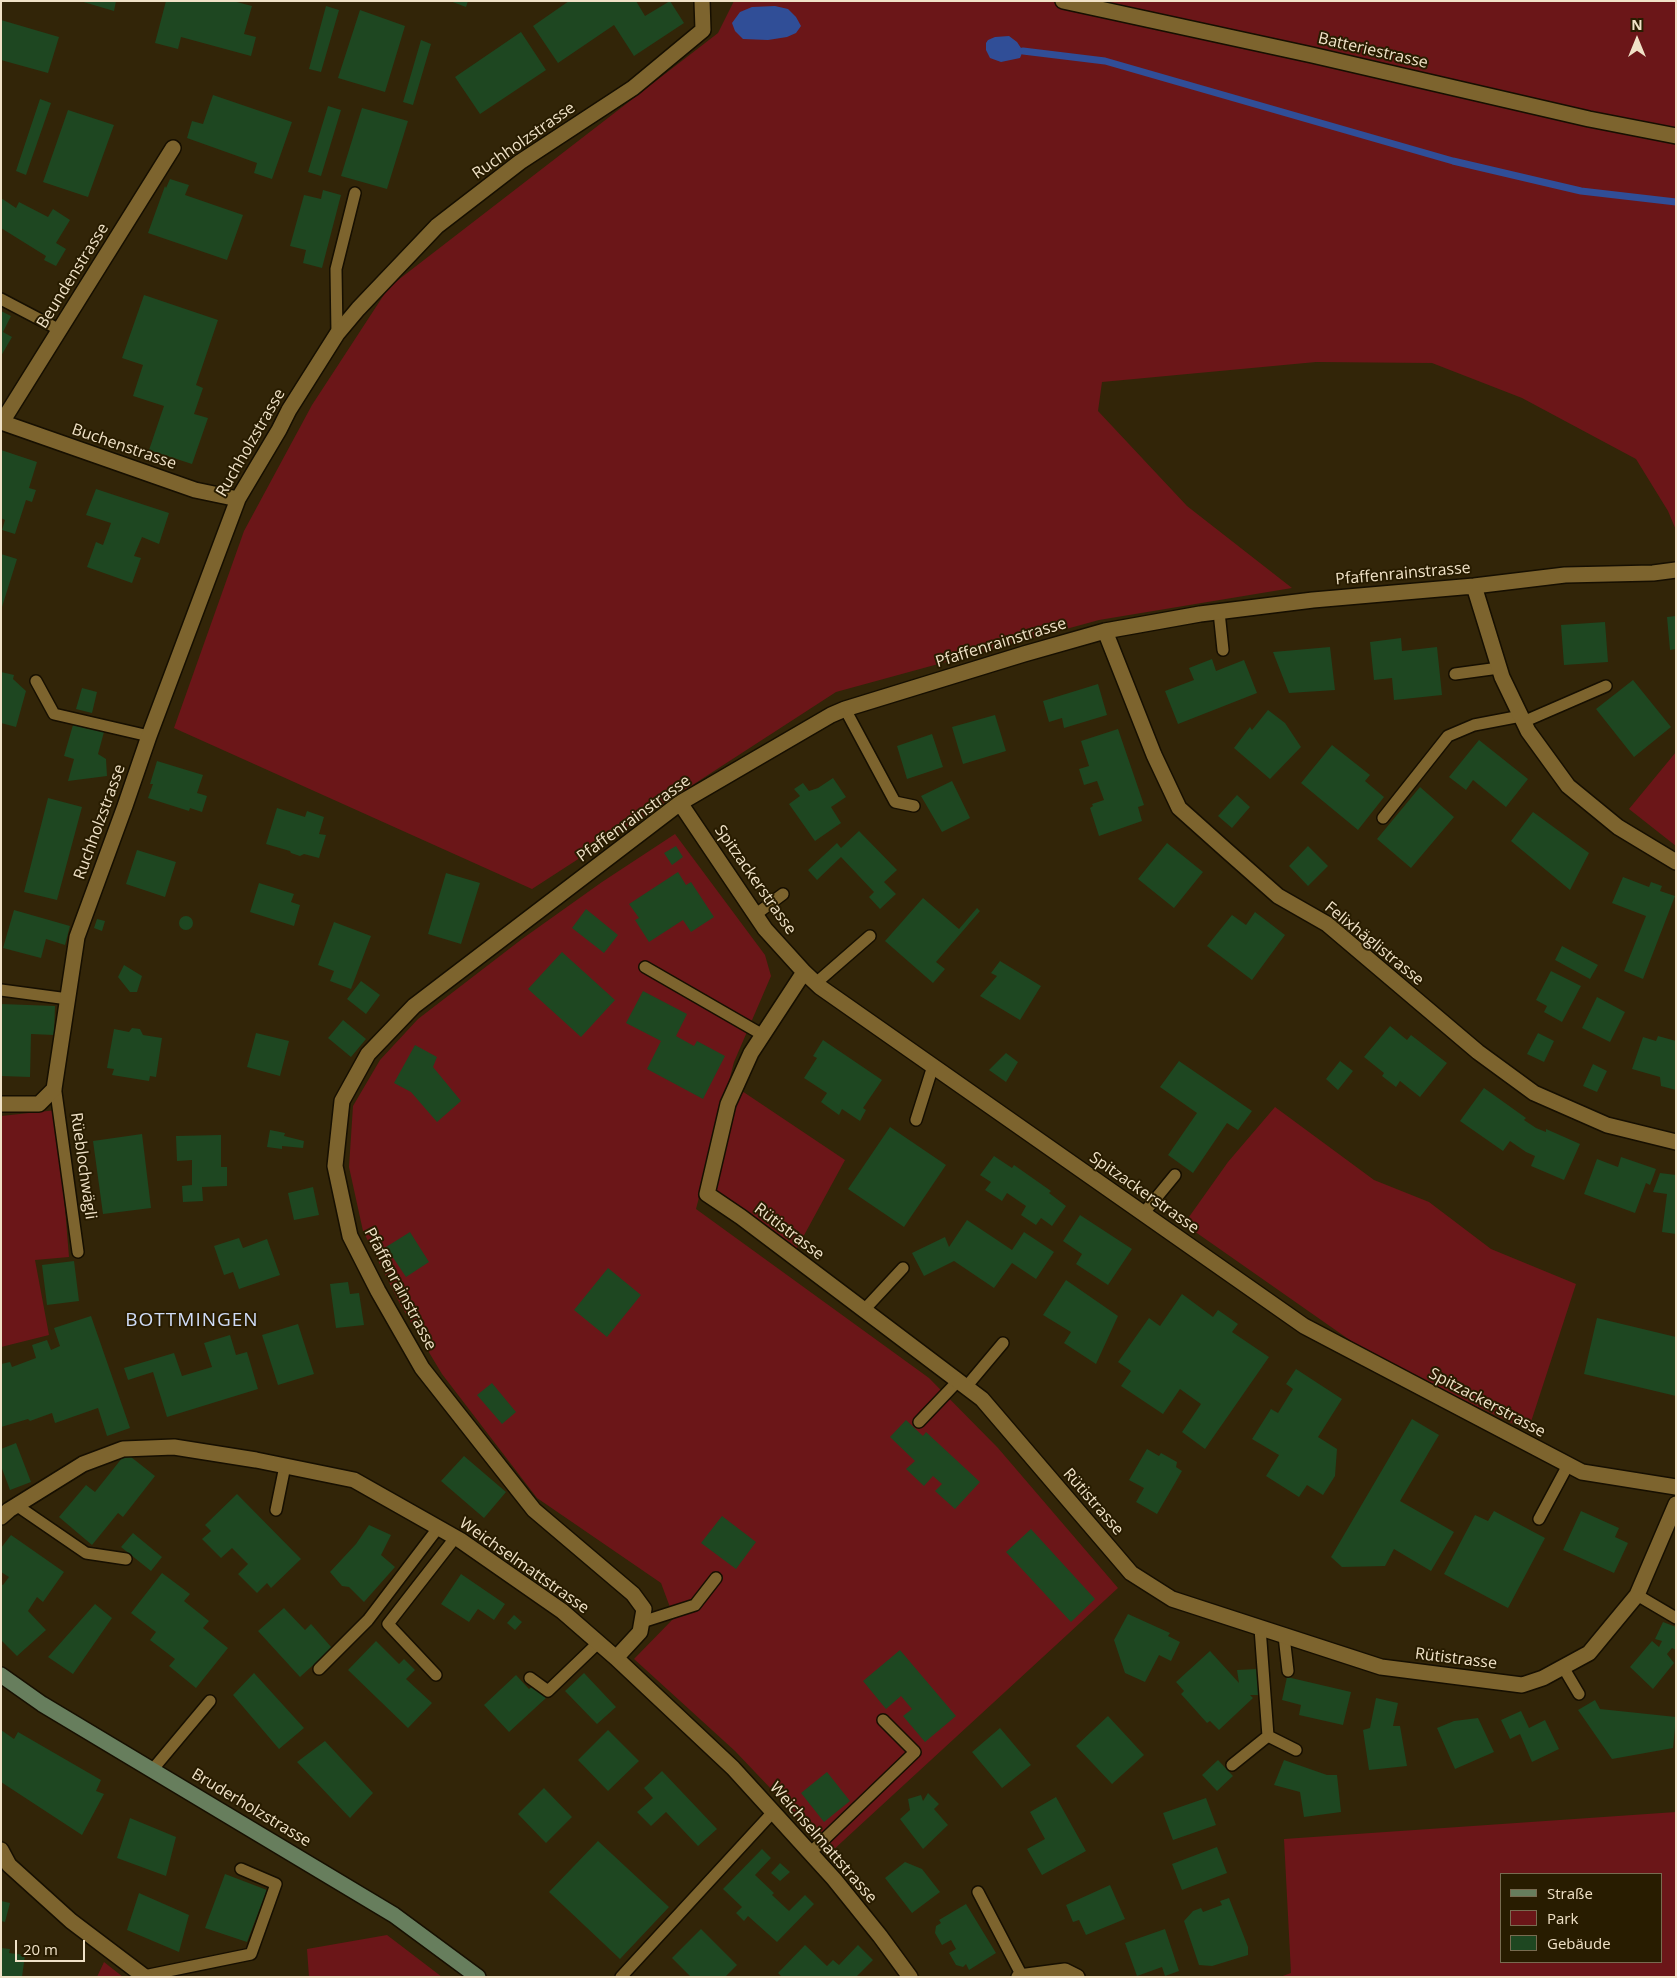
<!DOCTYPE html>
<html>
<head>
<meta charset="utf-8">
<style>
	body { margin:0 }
	#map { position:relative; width:1677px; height:1978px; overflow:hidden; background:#322508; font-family:"Open Sans",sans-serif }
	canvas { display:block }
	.frame { position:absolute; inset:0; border:2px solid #f0e2c7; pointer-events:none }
	.legend { position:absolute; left:1500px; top:1873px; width:162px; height:90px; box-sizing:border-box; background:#281c00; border:1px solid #786b50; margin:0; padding:6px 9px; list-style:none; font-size:15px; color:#f0e2c7 }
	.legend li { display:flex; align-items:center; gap:10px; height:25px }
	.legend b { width:25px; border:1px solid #786b50 }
	.north { position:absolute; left:1612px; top:15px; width:50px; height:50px; -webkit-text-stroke:4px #281c00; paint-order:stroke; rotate:0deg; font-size:14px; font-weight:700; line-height:20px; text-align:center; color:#f0e2c7 }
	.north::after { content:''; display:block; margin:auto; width:18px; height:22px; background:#f0e2c7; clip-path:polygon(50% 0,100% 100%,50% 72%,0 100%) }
	.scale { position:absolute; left:15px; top:1940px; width:70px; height:22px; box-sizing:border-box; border:2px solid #f0e2c7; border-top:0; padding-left:6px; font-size:15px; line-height:18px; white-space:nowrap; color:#f0e2c7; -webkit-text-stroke:4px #281c00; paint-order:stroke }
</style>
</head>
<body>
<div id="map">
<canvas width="1677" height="1978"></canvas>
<div class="frame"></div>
<ul class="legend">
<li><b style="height:6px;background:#677e5d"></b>Straße</li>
<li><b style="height:14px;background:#6b1618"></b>Park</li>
<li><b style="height:14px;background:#1e4721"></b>Gebäude</li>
</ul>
<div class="north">N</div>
<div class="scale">20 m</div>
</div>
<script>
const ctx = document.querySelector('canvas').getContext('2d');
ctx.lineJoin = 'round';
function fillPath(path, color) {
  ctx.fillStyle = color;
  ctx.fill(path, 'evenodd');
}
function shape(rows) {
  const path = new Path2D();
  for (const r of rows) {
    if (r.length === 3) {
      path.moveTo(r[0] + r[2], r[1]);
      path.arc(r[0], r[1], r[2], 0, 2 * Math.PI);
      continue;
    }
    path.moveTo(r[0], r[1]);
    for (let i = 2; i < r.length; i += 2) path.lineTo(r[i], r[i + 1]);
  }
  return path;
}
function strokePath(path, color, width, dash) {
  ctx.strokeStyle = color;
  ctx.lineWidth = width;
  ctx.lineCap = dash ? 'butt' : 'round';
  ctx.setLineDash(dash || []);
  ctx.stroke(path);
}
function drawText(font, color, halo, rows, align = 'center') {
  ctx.font = font + ' "Open Sans",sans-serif';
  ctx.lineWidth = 4;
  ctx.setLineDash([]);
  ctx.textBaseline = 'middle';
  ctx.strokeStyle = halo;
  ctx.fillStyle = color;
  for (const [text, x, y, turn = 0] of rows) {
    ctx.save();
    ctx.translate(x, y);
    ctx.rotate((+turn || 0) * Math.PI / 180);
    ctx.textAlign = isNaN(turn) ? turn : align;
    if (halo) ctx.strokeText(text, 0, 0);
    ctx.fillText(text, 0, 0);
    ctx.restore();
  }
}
const green = shape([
	[734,1,1676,1,1676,530,1668,511,1636,459,1522,398,1432,363,1316,362,1102,382,1098,411,1187,506,1292,588,1099,620,836,692,532,889,174,728,244,531,312,405,389,287,718,33],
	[1676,752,1676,846,1629,809],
	[675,834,765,955,771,976,734,1062,696,1209,929,1378,998,1448,1118,1588,831,1852,735,1751,634,1659,674,1618,661,1583,537,1498,442,1374,400,1304,363,1231,349,1167,353,1106,380,1060,418,1019,522,939,602,882],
	[742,1091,845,1160,796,1250,716,1191,735,1107],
	[1275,1107,1374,1180,1429,1202,1491,1249,1576,1284,1528,1431,1374,1357,1184,1224,1228,1162],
	[57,1110,69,1257,35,1260,49,1335,1,1347,1,1116],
	[1676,1812,1676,1977,1280,1977,1291,1973,1284,1839],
	[1661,1874,1661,1962,1501,1962,1501,1874],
	[387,1935,442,1977,309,1977,307,1949],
	[104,1962,123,1977,97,1977]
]);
const water = shape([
	[775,6,788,9,796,17,801,26,796,33,787,37,768,40,743,39,735,31,732,23,740,12,752,7],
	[1009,36,1017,42,1023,51,1020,58,1001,62,990,58,986,50,986,43,988,40,995,37]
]);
const stream = shape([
	[1023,51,1105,61,1453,161,1581,191,1676,202]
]);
const building = shape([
	[80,1,116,1,114,11],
	[166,1,233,1,252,6,244,34,256,37,251,56,181,37,178,49,155,43],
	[450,1,468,1,466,7],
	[569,1,636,1,645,16,670,1,684,23,634,56,614,25,558,63,533,26],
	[326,6,339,10,321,72,309,69],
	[360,10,405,26,385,92,338,78],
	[1,20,59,37,48,73,1,60],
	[521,32,546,70,480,114,455,77],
	[421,40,431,44,413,105,403,102],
	[213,95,292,122,272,179,254,173,257,163,187,138,192,121,203,124],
	[40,99,51,103,26,175,16,171],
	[328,106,341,110,321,176,308,172],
	[362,108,408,121,387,189,341,176],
	[68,110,114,125,88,197,43,182],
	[170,179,189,185,185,195,243,215,227,260,148,233,165,186,166,188],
	[323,190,341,195,322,268,303,263,306,250,290,246,304,195,321,199],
	[1,198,16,208,19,202,48,217,53,209,70,220,56,243,66,249,56,266,44,260,46,256,1,228],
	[144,295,218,320,196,385,203,388,194,414,208,418,192,464,149,450,164,406,133,396,143,365,122,358],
	[1,311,11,316,3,332,12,337,1,356],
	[1,450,37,462,29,488,36,490,32,502,26,500,15,534,2,530,5,520,1,518],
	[96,489,169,513,159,544,142,537,134,556,141,558,132,583,87,567,96,542,103,545,111,523,86,515],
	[1,554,17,559,2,607,1,607],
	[1676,616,1676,649,1670,650,1667,617],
	[1605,622,1608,662,1564,665,1561,625],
	[1401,638,1402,651,1437,647,1442,695,1394,700,1392,678,1374,680,1370,642],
	[1330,647,1335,690,1289,693,1273,652],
	[1212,659,1216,671,1244,660,1257,693,1178,724,1165,691,1194,680,1189,668],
	[1,672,14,675,13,679,26,691,16,727,1,723],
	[1633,680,1671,727,1634,757,1596,709],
	[1098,684,1107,715,1064,728,1062,718,1049,722,1043,701],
	[82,688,97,692,92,713,76,709],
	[1268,710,1285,723,1301,747,1270,779,1234,748,1250,727,1252,730],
	[995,715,1006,751,963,764,952,727],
	[73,725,104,732,98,754,106,759,107,776,68,781,74,759,64,756],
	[1118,729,1144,805,1138,807,1142,821,1099,836,1090,808,1093,806,1092,804,1104,800,1097,781,1084,785,1079,769,1089,766,1081,741],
	[932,734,943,767,907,779,897,746],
	[1479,740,1528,779,1506,807,1473,780,1466,790,1449,777],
	[1332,745,1370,775,1365,781,1384,797,1358,830,1301,783],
	[157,761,203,775,197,793,207,796,202,812,190,808,189,811,148,798,153,784,150,784],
	[833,778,846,797,831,807,841,823,815,841,789,804,800,796,794,789,803,783,809,791,818,788],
	[952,781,970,818,942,832,921,796],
	[1420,787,1454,817,1411,868,1377,839],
	[1237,795,1250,807,1232,828,1218,816],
	[48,798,82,807,57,900,24,892],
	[277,808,305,817,307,811,324,817,319,834,326,835,319,858,304,854,300,856,291,853,290,851,266,844],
	[1533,812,1589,853,1570,890,1511,841],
	[859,831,897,870,884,882,896,894,880,909,869,897,874,892,841,857,817,880,808,870,837,843,841,848],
	[1167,843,1203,872,1174,908,1138,879],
	[676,846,683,857,672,865,664,853],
	[1308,846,1328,866,1308,886,1289,866],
	[137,850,176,862,165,897,126,884],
	[678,872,686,885,691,882,714,917,691,932,683,920,649,942,635,920,639,918,629,904],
	[446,873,480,883,461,944,428,934],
	[1623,877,1649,887,1651,882,1662,886,1660,891,1675,896,1643,979,1624,971,1646,916,1612,903],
	[259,883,294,894,291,902,300,905,294,926,250,912],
	[923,898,959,929,977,908,980,911,936,962,945,969,933,983,885,941],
	[586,909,618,935,604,953,572,928],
	[14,910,70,926,65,945,46,939,41,958,3,948],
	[1255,912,1285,935,1252,980,1207,946,1232,915,1246,925],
	[186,923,7],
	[97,919,105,921,102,931,94,928],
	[334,922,371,936,351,989,330,981,334,971,318,965],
	[1562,946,1598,965,1590,979,1555,960],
	[562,952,615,1000,581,1037,528,989],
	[1000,961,1041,986,1020,1020,980,996,997,976,991,973],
	[124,965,142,976,137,992,130,992,118,977],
	[1551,971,1581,986,1562,1022,1544,1012,1547,1006,1536,1000],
	[361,981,380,995,366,1014,347,999],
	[643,991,687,1014,676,1036,694,1046,697,1041,725,1056,703,1099,647,1069,661,1041,626,1023],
	[1597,997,1625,1012,1610,1042,1582,1028],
	[1,1004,55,1006,54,1035,31,1034,30,1077,1,1076],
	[343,1020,366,1039,351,1057,328,1038],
	[1390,1026,1407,1040,1411,1035,1447,1063,1420,1097,1400,1081,1396,1087,1382,1076,1384,1073,1364,1057],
	[132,1028,140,1029,143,1035,162,1038,156,1077,150,1076,149,1081,112,1075,114,1069,107,1068,114,1029,129,1032],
	[256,1033,289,1041,280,1076,247,1067],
	[1538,1033,1554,1041,1544,1062,1527,1054],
	[1658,1036,1676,1041,1676,1090,1661,1086,1660,1077,1632,1069,1643,1037,1656,1041],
	[823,1040,882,1080,863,1108,866,1110,860,1121,842,1109,839,1115,821,1102,827,1093,804,1078,817,1058,813,1056],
	[415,1045,437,1057,433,1067,461,1101,437,1122,411,1092,394,1083],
	[1006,1053,1018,1062,1006,1082,989,1070],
	[1179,1061,1252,1111,1238,1130,1227,1123,1193,1173,1168,1155,1197,1113,1160,1087],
	[1340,1061,1353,1071,1338,1090,1326,1079],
	[1593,1064,1607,1071,1597,1092,1583,1086],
	[1484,1088,1526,1118,1524,1120,1536,1128,1546,1132,1546,1129,1580,1144,1564,1180,1531,1166,1535,1156,1526,1152,1510,1141,1503,1151,1460,1121],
	[890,1127,946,1165,904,1227,848,1189],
	[270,1130,285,1133,284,1136,304,1141,303,1148,282,1146,282,1149,267,1147],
	[142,1134,151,1208,103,1214,93,1141],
	[221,1135,221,1167,227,1167,227,1186,202,1187,203,1201,183,1202,182,1186,192,1185,192,1160,177,1161,176,1136],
	[994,1156,1012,1168,1014,1165,1051,1191,1049,1193,1066,1206,1052,1226,1041,1218,1036,1225,1021,1215,1026,1206,1007,1193,1002,1201,985,1190,991,1182,980,1175],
	[1621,1157,1656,1169,1650,1185,1646,1183,1635,1213,1584,1194,1597,1159,1618,1167],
	[1660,1173,1676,1175,1676,1234,1662,1232,1667,1194,1653,1192],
	[313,1187,319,1215,294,1220,288,1193],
	[1080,1215,1132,1249,1108,1285,1076,1264,1082,1254,1063,1241],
	[967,1220,1012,1250,1024,1232,1054,1252,1036,1279,1012,1263,994,1288,954,1261,924,1276,912,1253,945,1237,949,1247],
	[410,1232,429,1262,406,1277,386,1247],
	[239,1238,243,1248,267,1239,280,1275,239,1289,233,1272,224,1275,214,1246],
	[74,1261,79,1301,47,1305,42,1265],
	[608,1268,641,1295,607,1337,574,1310],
	[1066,1280,1118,1316,1096,1364,1064,1343,1071,1332,1043,1315],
	[348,1282,350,1294,359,1293,364,1325,336,1328,330,1284],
	[1182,1294,1213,1317,1218,1310,1238,1324,1232,1332,1269,1357,1205,1449,1182,1432,1201,1404,1180,1389,1163,1414,1121,1386,1131,1371,1118,1362,1149,1318,1160,1326],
	[91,1316,130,1428,107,1436,98,1408,55,1423,52,1413,30,1421,28,1419,1,1427,1,1364,10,1362,12,1367,36,1358,32,1345,47,1340,51,1350,60,1346,54,1328],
	[1597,1318,1676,1337,1676,1396,1584,1374],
	[298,1324,314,1374,278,1385,262,1335],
	[230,1335,236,1355,247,1352,258,1389,167,1417,153,1372,128,1380,124,1368,174,1353,182,1376,212,1367,204,1343],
	[1296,1369,1342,1399,1318,1437,1337,1449,1335,1476,1323,1495,1307,1485,1299,1497,1266,1476,1279,1455,1252,1439,1271,1409,1278,1413,1293,1389,1286,1384],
	[492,1383,516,1412,502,1424,477,1395],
	[1412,1419,1439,1435,1400,1501,1454,1532,1431,1571,1394,1549,1385,1566,1342,1567,1331,1557],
	[906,1420,923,1436,926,1432,980,1482,955,1509,935,1491,942,1484,933,1476,924,1486,906,1469,915,1461,890,1437],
	[16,1443,31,1482,10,1490,1,1466,1,1449],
	[1147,1449,1159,1456,1161,1453,1177,1462,1176,1467,1182,1471,1157,1514,1136,1502,1144,1488,1129,1480],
	[126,1453,155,1476,123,1517,118,1513,92,1545,59,1517,86,1485,95,1492],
	[464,1456,506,1492,484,1518,441,1481],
	[237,1494,301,1559,271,1588,267,1583,257,1593,238,1574,248,1564,232,1548,221,1558,202,1539,211,1531,205,1525],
	[1494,1511,1545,1538,1508,1608,1444,1574,1475,1515,1488,1521],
	[1581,1511,1619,1528,1615,1537,1628,1543,1614,1573,1563,1550],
	[722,1516,756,1542,736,1569,701,1543],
	[369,1525,391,1535,381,1555,395,1567,364,1602,349,1587,342,1586,330,1572,356,1544],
	[1031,1529,1095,1599,1071,1622,1006,1552],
	[133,1533,162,1557,151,1571,121,1547],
	[11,1535,64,1572,43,1602,37,1597,28,1611,46,1630,17,1656,1,1640,1,1584,3,1585,9,1577,1,1572,1,1548],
	[162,1573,190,1594,184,1601,209,1621,203,1628,228,1648,196,1688,169,1666,175,1659,150,1640,156,1632,131,1613],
	[461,1574,505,1604,494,1620,478,1609,469,1622,441,1604],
	[95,1604,112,1618,73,1674,48,1657],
	[284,1608,305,1630,311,1624,332,1648,300,1677,258,1631],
	[1128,1614,1170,1633,1168,1636,1180,1642,1171,1661,1159,1655,1145,1682,1125,1673,1114,1640],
	[514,1615,522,1622,515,1630,507,1623],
	[1663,1622,1676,1627,1676,1650,1672,1648,1667,1654,1674,1663,1653,1689,1630,1667,1652,1641,1659,1647,1662,1641,1655,1639],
	[376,1641,399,1664,404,1659,415,1670,406,1679,432,1703,408,1728,348,1670],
	[900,1650,956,1716,925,1742,903,1716,912,1709,901,1696,886,1709,863,1681],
	[1210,1651,1239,1683,1237,1670,1258,1669,1260,1695,1250,1695,1253,1698,1219,1730,1210,1721,1207,1723,1181,1694,1184,1691,1176,1682],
	[254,1673,304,1728,279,1749,233,1695],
	[584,1673,616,1707,597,1724,565,1691],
	[516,1675,529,1689,534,1685,546,1698,509,1732,484,1705],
	[1287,1677,1351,1692,1343,1725,1299,1715,1301,1705,1282,1700],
	[1376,1698,1398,1703,1393,1726,1400,1726,1407,1766,1369,1770,1363,1730,1370,1728],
	[1595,1700,1600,1709,1676,1717,1673,1748,1612,1759,1578,1710],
	[1521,1711,1529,1728,1545,1720,1559,1749,1532,1762,1520,1734,1510,1739,1501,1720],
	[1108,1716,1144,1755,1112,1784,1076,1746],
	[1478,1718,1494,1752,1455,1769,1437,1728,1454,1721],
	[1000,1728,1031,1765,1002,1788,972,1752],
	[1,1730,14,1739,18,1732,101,1780,96,1791,104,1794,82,1835,1,1782],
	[608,1730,639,1761,608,1791,578,1760],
	[325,1741,373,1793,350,1818,297,1762],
	[1218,1760,1233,1776,1217,1791,1202,1775],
	[1284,1760,1327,1775,1337,1775,1341,1812,1304,1817,1300,1792,1274,1785],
	[662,1771,717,1829,698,1846,666,1812,651,1826,637,1812,653,1798,644,1788],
	[827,1772,850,1801,824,1822,801,1793],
	[544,1788,572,1817,546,1843,518,1814],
	[928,1793,939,1804,934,1809,948,1825,923,1849,900,1819,910,1810,908,1799,921,1795,923,1801],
	[1056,1797,1086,1851,1042,1875,1027,1849,1045,1839,1030,1812],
	[1206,1798,1216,1825,1173,1840,1163,1813],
	[130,1818,176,1837,166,1876,117,1858],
	[598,1841,669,1907,620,1959,549,1892],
	[1217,1847,1227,1873,1182,1890,1172,1864],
	[762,1849,771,1858,755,1875,774,1893,772,1895,789,1911,805,1895,814,1904,777,1942,748,1916,744,1921,736,1913,742,1907,723,1889],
	[905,1862,922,1869,940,1892,912,1913,885,1878],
	[780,1863,790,1872,780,1881,771,1873],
	[225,1874,267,1890,247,1942,205,1928],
	[1110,1885,1125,1919,1086,1935,1079,1920,1073,1922,1066,1905],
	[139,1893,189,1915,179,1952,127,1930],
	[1229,1898,1248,1947,1248,1955,1212,1966,1199,1965,1184,1921,1193,1911,1201,1908,1203,1912,1222,1905,1220,1901],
	[1,1901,10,1903,5,1922,1,1921],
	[966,1904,996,1953,969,1970,966,1964,963,1967,956,1965,949,1953,956,1949,951,1940,942,1945,935,1933,936,1926,941,1923,939,1920],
	[701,1929,737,1965,725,1977,691,1977,672,1958],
	[1165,1929,1179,1971,1165,1976,1162,1967,1137,1976,1125,1943],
	[805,1945,827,1966,833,1960,839,1965,858,1945,873,1960,856,1977,782,1977,778,1973],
	[1,1948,10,1949,9,1953,25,1955,22,1977,1,1977]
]);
const lane = shape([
	[1,299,60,330],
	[337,334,336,269,355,193],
	[1219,612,1223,650],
	[1455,674,1499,668],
	[36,681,54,714,149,736],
	[845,709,895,802,914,806],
	[1523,722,1606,686],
	[1383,818,1448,736,1474,725,1521,716],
	[755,915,783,894],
	[645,967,763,1035],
	[816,983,870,936],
	[1,990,68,999],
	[55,1085,78,1252],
	[916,1120,933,1066],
	[1143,1214,1175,1175],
	[864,1310,903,1268],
	[966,1387,1003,1343],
	[919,1422,958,1381],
	[16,1505,86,1553,126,1559],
	[276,1510,285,1466],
	[1539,1519,1568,1465],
	[1637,1595,1676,1618],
	[642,1622,695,1605,716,1578],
	[1284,1636,1288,1671],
	[1563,1667,1579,1694],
	[319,1669,368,1620,438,1528],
	[436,1675,388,1624,455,1538],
	[530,1678,548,1691,598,1643],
	[1268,1736,1296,1750],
	[1232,1765,1268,1736,1260,1628],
	[153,1769,210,1701],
	[810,1853,915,1752,883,1720],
	[978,1892,1022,1976],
	[144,1976,251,1954,276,1884,241,1869],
	[621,1977,773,1812]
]);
const street = shape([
	[1063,1,1312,55,1589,119,1676,136],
	[1,422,195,490,238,499],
	[2,422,173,148],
	[1474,586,1502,677,1528,731,1568,786,1618,827,1676,862],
	[1105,631,1154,755,1179,808,1226,850,1278,896,1327,924,1478,1052,1534,1093,1607,1125,1676,1142],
	[680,803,765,929,804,972,820,987,1304,1326,1582,1472,1676,1487],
	[804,972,751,1053,728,1104,707,1194,741,1217,982,1399,1131,1573,1172,1599,1381,1667,1522,1685,1543,1678,1589,1653,1637,1595,1676,1504],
	[1,1104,39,1104,54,1089,77,937,125,806,149,736,238,499,279,430,289,410,337,334,358,309,437,226,520,162,633,88,703,30,702,1],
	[1,1517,9,1510,83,1464,123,1449,174,1447,256,1460,354,1480,460,1540,562,1611,616,1658,733,1768,834,1879,880,1936,910,1977],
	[616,1658,640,1632,644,1609,633,1594,534,1510,422,1368,378,1291,350,1236,335,1166,342,1101,368,1054,414,1006,680,803,831,715,845,709,1024,654,1105,631,1200,614,1313,600,1474,586,1565,575,1653,573,1676,570],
	[1,1850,9,1865,71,1921,145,1977],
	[1019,1977,1065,1971,1077,1977]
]);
const secondary = shape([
	[1,1675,42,1704,394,1915,478,1977]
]);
const streetNames = [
	["Batteriestrasse",1373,51,13],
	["Ruchholzstrasse",524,141,-35],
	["Beundenstrasse",73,276,-58],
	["Ruchholzstrasse",251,443,-60],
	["Buchenstrasse",124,447,19],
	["Pfaffenrainstrasse",1403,574,-5],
	["Pfaffenrainstrasse",1001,643,-17],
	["Pfaffenrainstrasse",634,819,-36],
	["Ruchholzstrasse",100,822,-70],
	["Spitzackerstrasse",755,880,55],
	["Felixhäglistrasse",1374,944,39],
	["Rüeblochwägli",83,1166,82],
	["Spitzackerstrasse",1144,1193,35],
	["Rütistrasse",789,1232,37],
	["Pfaffenrainstrasse",400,1289,62],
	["Spitzackerstrasse",1487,1403,28],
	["Rütistrasse",1093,1502,49],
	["Weichselmattstrasse",524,1566,35],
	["Rütistrasse",1456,1659,7],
	["Bruderholzstrasse",251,1808,31],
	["Weichselmattstrasse",823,1843,49]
];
const quarterNames = [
	["BOTTMINGEN",192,1321]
];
fillPath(green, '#6b1618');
fillPath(water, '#304e97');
strokePath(stream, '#304e97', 7);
fillPath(building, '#1e4721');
strokePath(lane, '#160f01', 14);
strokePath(street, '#160f01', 18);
strokePath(secondary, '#160f01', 18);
strokePath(lane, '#7d642e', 11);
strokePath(street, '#7d642e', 15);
strokePath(secondary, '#677e5d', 15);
drawText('16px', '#f0e2c7', '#281c00', streetNames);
ctx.letterSpacing = '1px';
drawText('19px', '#d0ddf8', '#281c00', quarterNames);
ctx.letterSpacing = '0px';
</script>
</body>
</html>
